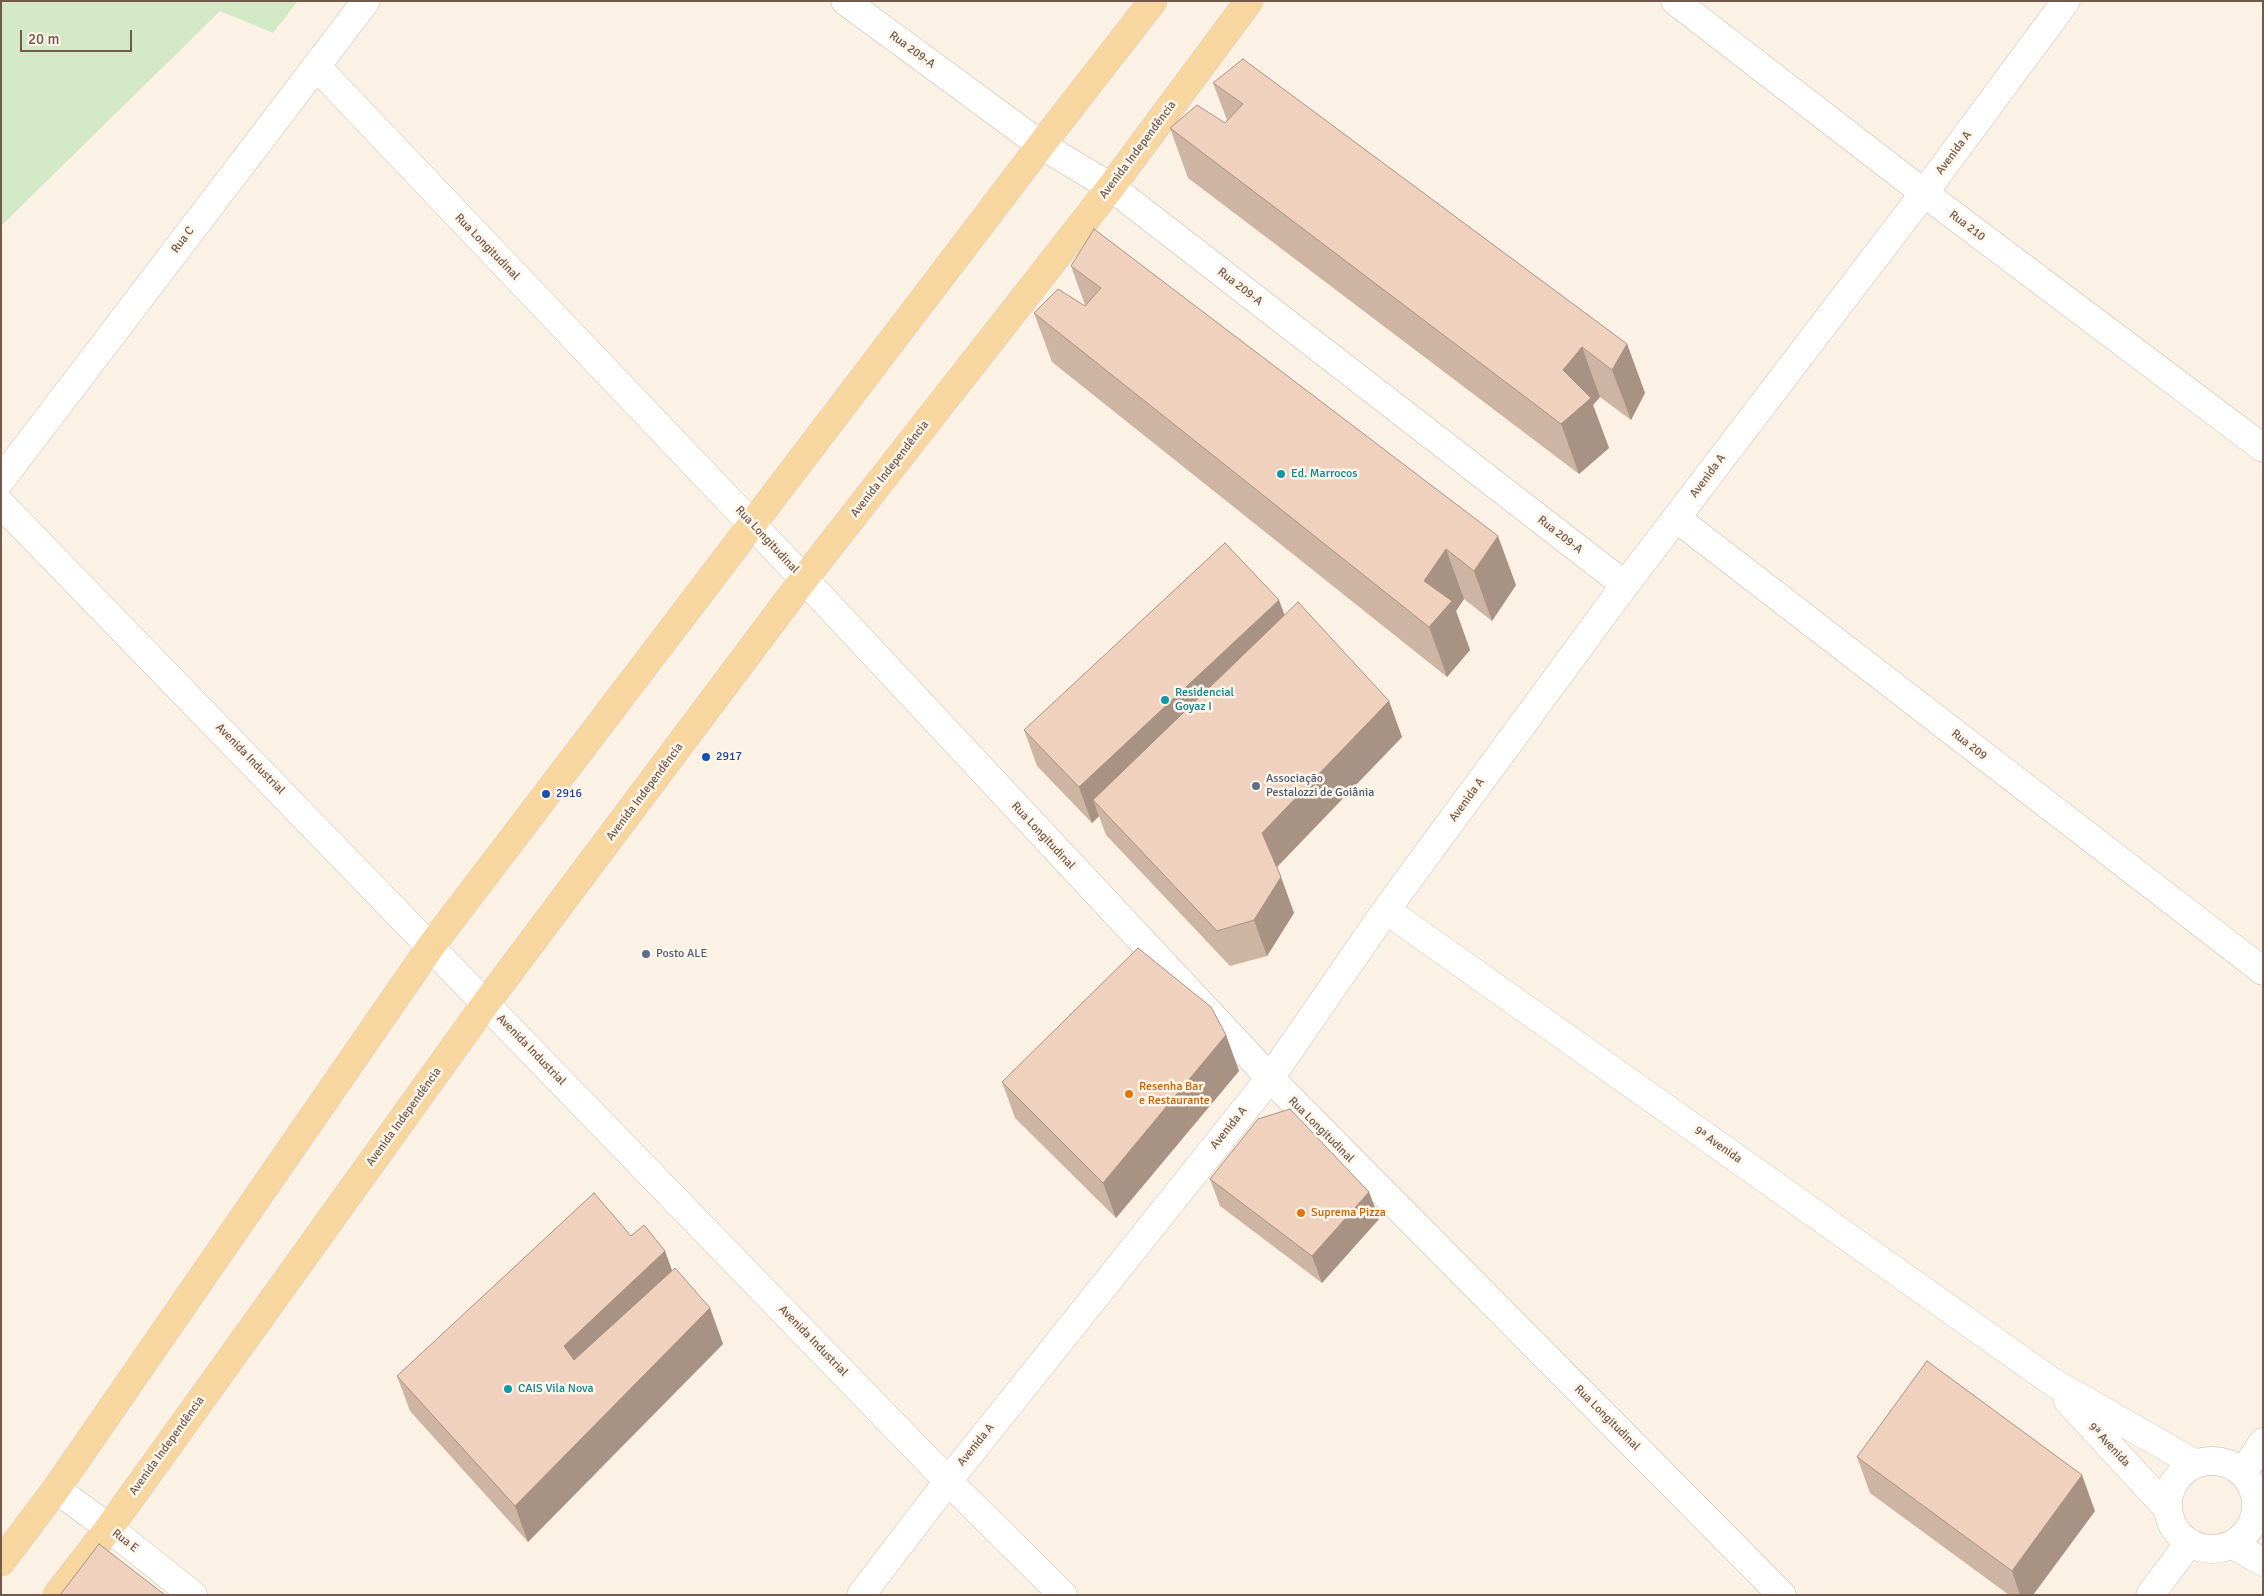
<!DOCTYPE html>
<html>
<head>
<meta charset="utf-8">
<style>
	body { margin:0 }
	#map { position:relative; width:2264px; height:1596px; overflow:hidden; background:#fbf2e5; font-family:Signika,sans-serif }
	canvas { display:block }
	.frame { position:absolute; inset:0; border:2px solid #73594b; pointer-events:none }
	.scale { position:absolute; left:20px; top:30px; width:112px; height:22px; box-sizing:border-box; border:2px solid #73594b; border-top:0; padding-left:6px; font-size:15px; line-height:18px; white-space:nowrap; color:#73594b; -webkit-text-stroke:4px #fef6eb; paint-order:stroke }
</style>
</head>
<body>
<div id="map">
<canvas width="2264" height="1596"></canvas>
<div class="frame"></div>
<div class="scale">20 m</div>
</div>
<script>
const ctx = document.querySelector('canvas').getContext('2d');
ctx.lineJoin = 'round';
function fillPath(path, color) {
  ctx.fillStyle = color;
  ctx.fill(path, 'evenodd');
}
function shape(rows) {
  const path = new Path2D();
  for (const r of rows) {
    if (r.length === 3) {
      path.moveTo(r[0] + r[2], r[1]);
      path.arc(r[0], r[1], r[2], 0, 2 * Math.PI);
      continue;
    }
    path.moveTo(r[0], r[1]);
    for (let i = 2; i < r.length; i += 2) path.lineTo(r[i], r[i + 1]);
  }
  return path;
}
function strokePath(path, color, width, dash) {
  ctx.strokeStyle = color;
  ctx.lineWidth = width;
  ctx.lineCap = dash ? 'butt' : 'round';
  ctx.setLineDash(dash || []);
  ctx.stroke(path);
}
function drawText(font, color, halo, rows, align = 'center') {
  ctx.font = font + ' Signika,sans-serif';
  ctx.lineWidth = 5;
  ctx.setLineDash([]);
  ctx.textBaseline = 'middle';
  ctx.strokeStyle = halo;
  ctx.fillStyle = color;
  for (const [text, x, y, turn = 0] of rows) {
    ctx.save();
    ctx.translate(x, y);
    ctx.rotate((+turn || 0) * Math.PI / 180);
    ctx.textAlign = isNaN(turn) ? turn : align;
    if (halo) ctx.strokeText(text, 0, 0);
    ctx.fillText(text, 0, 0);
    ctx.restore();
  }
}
const green = shape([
	[1,1,298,1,273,33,220,11,1,226]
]);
const minor = shape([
	[845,1,1041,145,1111,187,1625,585],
	[1675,1,1924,193,2263,448],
	[316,66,804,579,1270,1078,1782,1595],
	[1,480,366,1],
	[1,504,948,1481,1063,1595],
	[1676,518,2263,971],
	[1386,910,2051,1381,2194,1463],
	[2068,1401,2167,1508],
	[2212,1505,44],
	[2243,1472,2263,1442],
	[56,1489,109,1528,193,1595],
	[2233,1545,2263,1562],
	[861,1595,948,1481,1270,1078,1386,910,1625,585,1924,193,2066,1],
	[2150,1595,2189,1543]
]);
const major = shape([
	[1,1562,56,1489,431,946,1041,145,1153,1],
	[57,1595,109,1528,486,1003,804,579,1111,187,1249,1]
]);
const wall = shape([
	[1213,83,1627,344,1645,393,1631,420,1600,397,1593,405,1609,448,1579,474,1188,178,1170,128,1225,123,1227,120],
	[1071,266,1516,585,1492,621,1464,599,1456,611,1470,650,1447,677,1052,362,1034,313,1085,306,1085,305],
	[1285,615,1389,701,1402,737,1277,867,1294,913,1267,956,1230,966,1106,835,1099,816,1092,823,1037,766,1024,730],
	[1226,1035,1239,1071,1116,1218,1015,1118,1002,1082],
	[1210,1179,1369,1192,1379,1219,1322,1283,1220,1206],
	[631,1236,665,1251,672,1271,710,1308,723,1344,528,1542,410,1411,397,1376],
	[1857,1457,2095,1511,2033,1595,2009,1595,1870,1493]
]);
const shadedWall = shape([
	[1627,344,1645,393,1631,420,1612,370],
	[1582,347,1600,397,1593,405,1609,448,1579,474,1561,424,1563,370],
	[1498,536,1516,585,1492,621,1474,571],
	[1446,549,1464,599,1456,611,1470,650,1447,677,1429,627,1424,581],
	[1279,600,1292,635,1093,800,1099,816,1092,823,1079,787],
	[1389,701,1402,737,1275,869,1262,833],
	[1281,877,1294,913,1267,956,1254,920],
	[1226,1035,1239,1071,1116,1218,1103,1183],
	[1369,1192,1379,1219,1322,1283,1312,1256],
	[665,1251,678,1287,577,1381,564,1346],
	[710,1308,723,1344,528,1542,515,1506],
	[2082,1475,2095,1511,2033,1595,2020,1595,2012,1571]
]);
const building = shape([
	[1243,59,1627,344,1612,370,1582,347,1563,370,1591,398,1561,424,1170,128,1197,105,1225,123,1243,104,1213,83,1243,59],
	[1094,229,1498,536,1474,571,1446,549,1424,581,1452,601,1429,627,1034,313,1058,289,1085,306,1101,288,1071,266,1094,229],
	[1225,543,1279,600,1079,787,1024,730,1225,543],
	[1298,602,1389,701,1262,833,1281,877,1254,920,1217,931,1093,800,1298,602],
	[1138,948,1211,1007,1226,1035,1103,1183,1002,1082,1138,948],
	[1290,1109,1369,1192,1312,1256,1210,1179,1258,1119,1290,1109],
	[594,1193,631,1236,644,1225,665,1251,564,1346,574,1360,675,1268,710,1308,515,1506,397,1376,594,1193],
	[1927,1361,2082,1475,2012,1571,1857,1457,1927,1361],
	[99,1544,165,1595,60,1595,99,1544]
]);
const markers = [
	[1281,474,5,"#0f9aa8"],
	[1165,700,5,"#0f9aa8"],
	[706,757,5,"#1a4fb4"],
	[1256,786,5,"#5c6f8a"],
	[546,794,5,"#1a4fb4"],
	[646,954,5,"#5c6f8a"],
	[1129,1094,5,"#e8710a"],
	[1301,1213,5,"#e8710a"],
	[508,1389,5,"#0f9aa8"]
];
const streetNames = [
	["Rua 209-A",912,50,36],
	["Avenida Independência",1138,150,-53],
	["Avenida A",1954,153,-53],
	["Rua 210",1967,226,37],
	["Rua C",183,240,-53],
	["Rua Longitudinal",487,247,46],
	["Rua 209-A",1240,287,38],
	["Avenida Independência",890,469,-52],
	["Avenida A",1708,476,-53],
	["Rua 209-A",1560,535,38],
	["Rua Longitudinal",767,540,47],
	["Rua 209",1969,745,38],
	["Avenida Industrial",250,759,46],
	["Avenida Independência",645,792,-53],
	["Avenida A",1467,800,-54],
	["Rua Longitudinal",1043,836,47],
	["Avenida Industrial",531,1050,46],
	["Avenida Independência",404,1117,-54],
	["Avenida A",1229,1128,-51],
	["Rua Longitudinal",1321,1130,45],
	["9ª Avenida",1718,1145,35],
	["Avenida Industrial",813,1341,46],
	["Rua Longitudinal",1607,1418,45],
	["Avenida A",976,1445,-51],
	["9ª Avenida",2109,1445,47],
	["Avenida Independência",167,1446,-54],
	["Rua E",125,1541,38]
];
const cultureNames = [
	["Ed. Marrocos",1291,474],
	["Residencial",1175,693],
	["Goyaz I",1175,707],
	["CAIS Vila Nova",518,1389]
];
const transitNames = [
	["2917",716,757],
	["2916",556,794]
];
const serviceNames = [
	["Associação",1266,779],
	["Pestalozzi de Goiânia",1266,793],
	["Posto ALE",656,954]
];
const foodNames = [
	["Resenha Bar",1139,1087],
	["e Restaurante",1139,1101],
	["Suprema Pizza",1311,1213]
];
fillPath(green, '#d3e8c4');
strokePath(minor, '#cdbaab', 29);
strokePath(major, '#d8d1cd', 29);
strokePath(minor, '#fff', 28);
strokePath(major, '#f8d69f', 28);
fillPath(wall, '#ceb4a3');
fillPath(shadedWall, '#a89284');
fillPath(building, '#f0d1bd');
strokePath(building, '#a89284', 1);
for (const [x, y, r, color] of markers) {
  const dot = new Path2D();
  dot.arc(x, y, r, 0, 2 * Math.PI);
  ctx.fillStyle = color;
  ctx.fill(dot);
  strokePath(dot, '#fef6eb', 2);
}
drawText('12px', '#73594b', '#fef6eb', streetNames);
drawText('12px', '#0d838f', '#fef6eb', cultureNames, 'left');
drawText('12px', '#164399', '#fef6eb', transitNames, 'left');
drawText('12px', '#4e5e75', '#fef6eb', serviceNames, 'left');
drawText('12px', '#c56008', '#fef6eb', foodNames, 'left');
</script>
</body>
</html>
